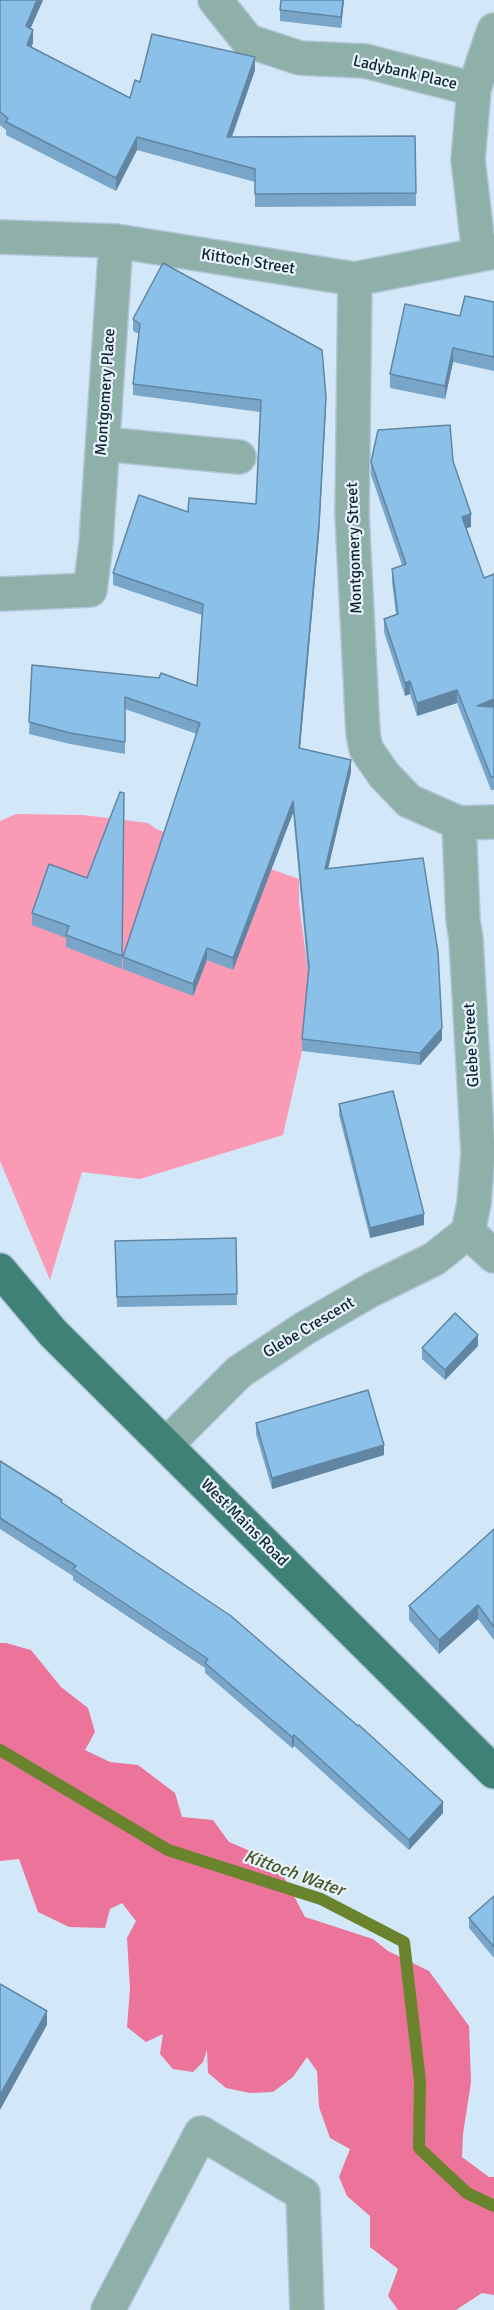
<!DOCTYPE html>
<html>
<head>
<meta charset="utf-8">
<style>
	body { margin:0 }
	canvas { display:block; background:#d2e8f9 }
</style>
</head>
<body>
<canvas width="494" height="2310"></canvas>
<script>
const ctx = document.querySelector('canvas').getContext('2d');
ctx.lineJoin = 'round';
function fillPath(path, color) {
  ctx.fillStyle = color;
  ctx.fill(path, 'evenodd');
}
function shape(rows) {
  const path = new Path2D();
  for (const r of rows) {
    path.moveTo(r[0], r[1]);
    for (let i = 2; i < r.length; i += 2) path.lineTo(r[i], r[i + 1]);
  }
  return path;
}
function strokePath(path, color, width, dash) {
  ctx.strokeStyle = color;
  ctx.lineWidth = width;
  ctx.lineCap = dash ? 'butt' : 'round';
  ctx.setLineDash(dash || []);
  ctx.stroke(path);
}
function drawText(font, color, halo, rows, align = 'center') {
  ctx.font = font + ' Signika,sans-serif';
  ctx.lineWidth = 4.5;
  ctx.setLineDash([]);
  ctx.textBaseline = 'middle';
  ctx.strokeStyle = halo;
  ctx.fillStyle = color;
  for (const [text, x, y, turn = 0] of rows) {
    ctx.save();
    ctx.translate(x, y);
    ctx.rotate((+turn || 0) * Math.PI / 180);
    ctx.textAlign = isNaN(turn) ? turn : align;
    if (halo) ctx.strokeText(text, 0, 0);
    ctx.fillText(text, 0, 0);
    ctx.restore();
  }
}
const green = shape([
	[16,814,83,815,148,823,156,829,299,879,299,903,309,979,302,1051,283,1135,140,1179,82,1172,50,1280,0,1161,0,821]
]);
const forest = shape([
	[0,1643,6,1643,31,1650,61,1687,88,1708,95,1732,85,1750,110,1762,138,1765,175,1793,182,1817,213,1820,229,1842,276,1862,305,1917,373,1939,388,1951,429,1971,440,1986,469,2026,471,2082,463,2134,462,2157,489,2177,494,2177,494,2295,482,2293,456,2310,398,2310,388,2296,398,2269,370,2247,370,2216,347,2196,339,2177,350,2149,330,2138,319,2107,317,2071,307,2057,293,2077,273,2092,250,2093,226,2088,208,2073,207,2050,203,2062,193,2072,173,2069,160,2054,163,2034,146,2042,127,2027,130,1989,127,1938,136,1921,122,1903,110,1909,105,1928,69,1927,38,1912,19,1859,0,1861]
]);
const stream = shape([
	[0,1750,168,1850,321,1899,404,1942,420,2081,419,2148,467,2193,494,2206]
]);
const minor = shape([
	[215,0,248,41,300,58,365,61,474,89],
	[0,237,116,241,355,279,494,252],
	[479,254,468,160,474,89,494,30],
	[355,279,352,514,363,733,366,749,384,775,409,801,459,823,494,822],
	[103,444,239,457],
	[0,594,90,590,96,543,116,241],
	[459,823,463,920,466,939,478,1153,474,1203,468,1232,494,1256],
	[166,1445,239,1372,305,1328,371,1290,434,1259,468,1232],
	[108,2310,201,2133,303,2194,307,2310]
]);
const major = shape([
	[0,1270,53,1333,494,1772]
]);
const wall = shape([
	[0,0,43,0,30,29,33,43,31,47,130,98,140,82,255,70,232,137,415,136,416,206,255,207,255,182,137,150,116,191,6,135,6,130,0,125],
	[344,0,341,28,280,21,280,10],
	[494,302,494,371,453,362,445,399,390,388,390,374,460,316],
	[133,319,326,409,319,535,300,748,351,772,328,869,442,1040,420,1065,302,1051,302,1039,308,973,293,813,233,970,207,960,193,996,123,969,123,957,197,734,125,709,125,754,70,744,29,734,32,665,197,686,202,615,113,585,113,573,188,512,256,504,260,412,133,395,133,384,139,334,133,331],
	[453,461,471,527,466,528,484,578,494,574,494,790,491,790,457,703,417,716,410,694,405,696,384,632,384,619,396,614,392,582,392,569,402,565,371,475,371,462],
	[124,793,122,969,66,947,66,938,32,925,32,913,87,878],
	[339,1104,424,1225,370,1238,339,1115],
	[236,1238,237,1305,117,1307,115,1241],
	[478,1346,445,1380,422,1359,422,1348],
	[256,1423,384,1455,272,1489,256,1434],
	[0,1461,62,1503,443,1813,409,1850,294,1746,292,1748,205,1673,205,1668,73,1580,73,1576,0,1529],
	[494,1529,494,1640,478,1619,439,1654,409,1620,409,1606],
	[494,1896,494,1958,469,1928,469,1918]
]);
const shadedWall = shape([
	[37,0,43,0,26,39,26,26],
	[343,0,344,0,341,28,341,17],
	[33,30,33,43,27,58,27,45],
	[255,57,255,70,227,150,227,137],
	[137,137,137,150,116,191,116,178],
	[453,348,453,362,445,399,445,386],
	[326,397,319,535,299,759,299,748],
	[471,514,471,527,462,529,462,517],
	[410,681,410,694,405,696,405,683],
	[457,690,457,703,417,716,417,703],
	[494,699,494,712,477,706],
	[351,760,351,772,325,881,325,869],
	[293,801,293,813,233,970,233,958],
	[207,948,207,960,193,996,193,984],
	[442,1028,442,1040,420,1065,420,1053],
	[424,1214,424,1225,370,1238,370,1228],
	[478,1335,478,1346,445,1380,445,1370],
	[384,1445,384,1455,272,1489,272,1478],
	[478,1605,478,1619,439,1654,439,1640],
	[294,1735,294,1746,292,1748,292,1737],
	[443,1802,443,1813,409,1850,409,1840],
	[47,2011,47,2025,0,2110,0,2095]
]);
const building = shape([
	[0,0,37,0,26,26,33,30,27,45,130,98,135,80,140,82,152,34,255,57,227,137,415,136,416,193,255,194,255,169,137,137,116,178,6,122,8,118,0,112,0,0],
	[281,0,343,0,341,17,280,10,281,0],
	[163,263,322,350,326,397,319,524,299,748,351,760,325,869,423,858,438,952,442,1028,420,1053,302,1039,309,967,293,801,233,958,207,948,193,984,123,957,200,723,125,697,125,742,70,733,29,722,32,665,159,678,161,673,197,686,203,604,113,573,139,495,188,512,189,498,256,504,261,400,133,384,140,324,133,319,163,263],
	[465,296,494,302,494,357,453,348,445,386,390,374,405,304,460,316,465,296],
	[450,425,453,461,471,514,462,517,484,578,494,574,494,699,477,706,494,707,494,777,491,777,457,690,417,703,410,681,405,683,384,619,398,614,392,569,406,564,371,462,378,430,450,425],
	[120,792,124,793,122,956,66,935,69,926,32,913,49,864,87,878,120,792],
	[393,1091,424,1214,370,1228,339,1104,393,1091],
	[236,1238,237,1294,117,1297,115,1241,236,1238],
	[455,1313,478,1335,445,1370,422,1348,455,1313],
	[368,1390,384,1445,272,1478,256,1423,368,1390],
	[0,1461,62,1500,61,1502,231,1616,358,1726,359,1725,443,1802,409,1840,294,1735,292,1737,205,1663,208,1659,73,1569,76,1566,0,1518,0,1461],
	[494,1529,494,1627,478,1605,439,1640,409,1606,494,1529],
	[494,1896,494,1947,469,1918,494,1896],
	[0,1984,47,2011,0,2095,0,1984]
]);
const streetNames = [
	["Ladybank Place",405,73,13],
	["Kittoch Street",248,262,9],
	["Montgomery Place",106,392,-86],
	["Montgomery Street",355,548,-92],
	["Glebe Street",472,1045,-93],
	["Glebe Crescent",309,1328,-31],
	["West Mains Road",244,1523,45]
];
const waterNames = [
	["Kittoch Water",294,1874,20]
];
fillPath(green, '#fa9ab5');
fillPath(forest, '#ec7399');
strokePath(stream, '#69842d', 12);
strokePath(minor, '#afc5d5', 36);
strokePath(major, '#afc5d5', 36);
strokePath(minor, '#8fafa9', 33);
strokePath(major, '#408177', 33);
fillPath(wall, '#78a5c8');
fillPath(shadedWall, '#6186a3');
fillPath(building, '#8bc0e9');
strokePath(building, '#6186a3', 1.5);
drawText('16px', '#0d2332', '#e8f3fc', streetNames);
drawText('italic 18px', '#495625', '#e8f3fc', waterNames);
</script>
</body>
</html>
